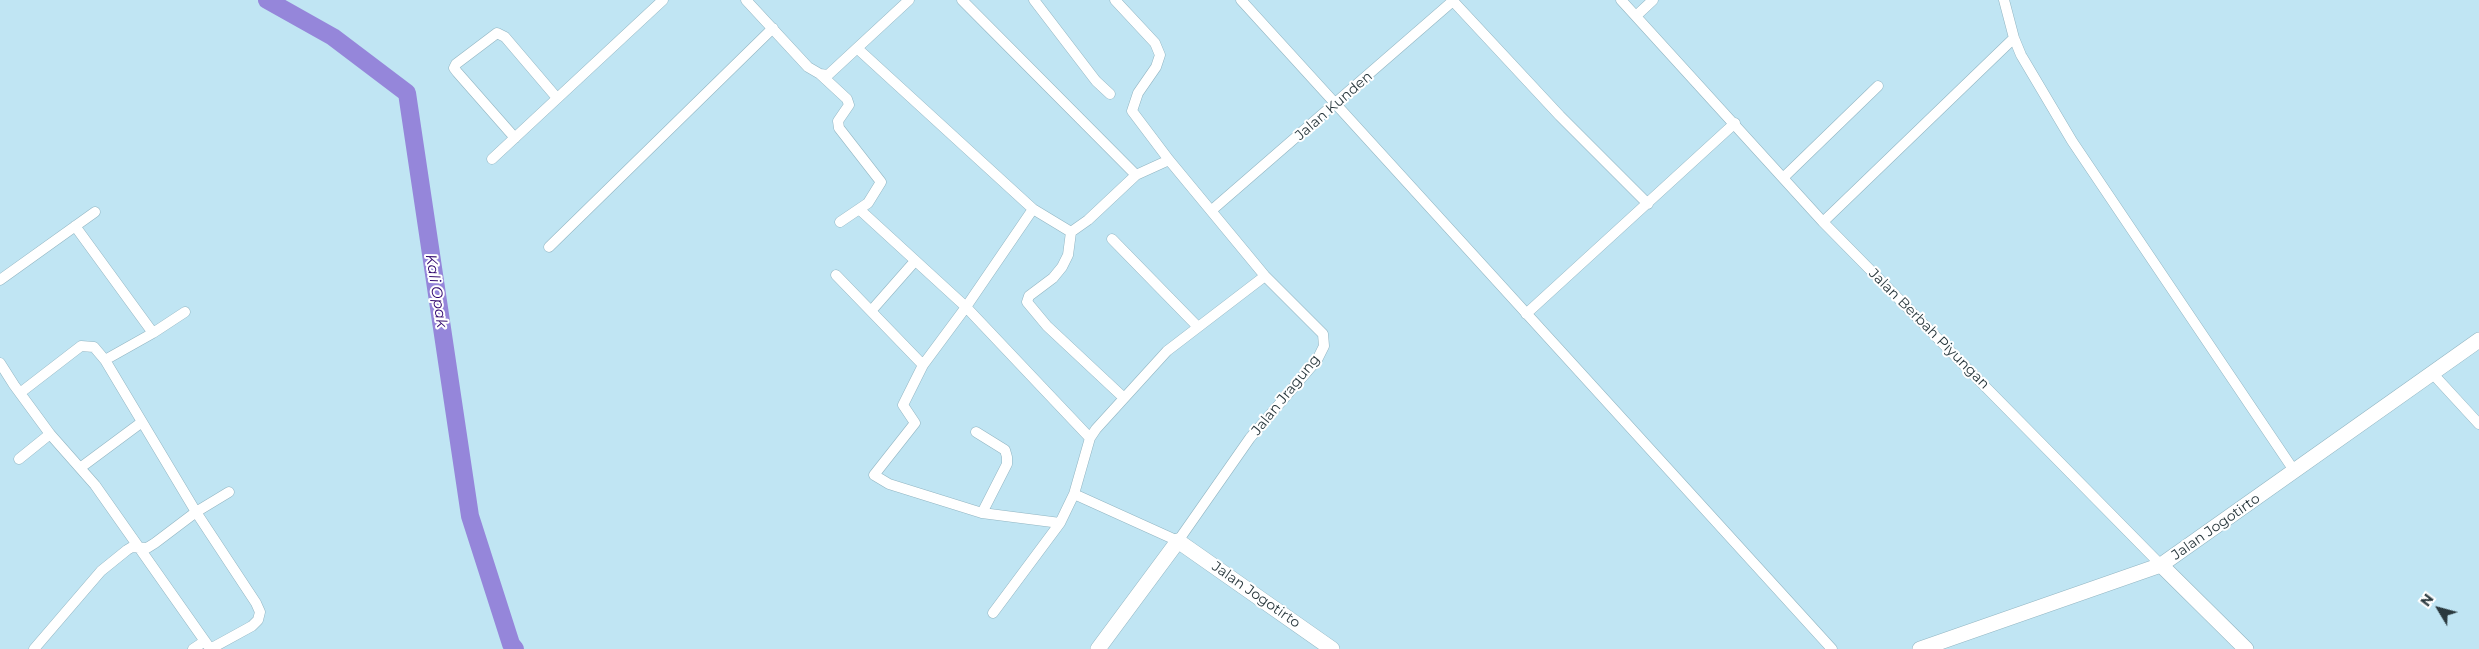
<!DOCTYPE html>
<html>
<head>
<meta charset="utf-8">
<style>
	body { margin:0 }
	#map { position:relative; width:2479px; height:649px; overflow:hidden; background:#c0e5f3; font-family:Montserrat,sans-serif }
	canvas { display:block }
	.north { position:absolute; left:2414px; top:584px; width:50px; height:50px; -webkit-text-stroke:4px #fff; paint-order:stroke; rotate:307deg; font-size:14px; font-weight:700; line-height:20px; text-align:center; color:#2a393e }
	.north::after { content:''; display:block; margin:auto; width:18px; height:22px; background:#2a393e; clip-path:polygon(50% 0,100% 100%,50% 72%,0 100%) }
</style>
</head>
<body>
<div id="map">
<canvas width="2479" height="649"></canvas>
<div class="north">N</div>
</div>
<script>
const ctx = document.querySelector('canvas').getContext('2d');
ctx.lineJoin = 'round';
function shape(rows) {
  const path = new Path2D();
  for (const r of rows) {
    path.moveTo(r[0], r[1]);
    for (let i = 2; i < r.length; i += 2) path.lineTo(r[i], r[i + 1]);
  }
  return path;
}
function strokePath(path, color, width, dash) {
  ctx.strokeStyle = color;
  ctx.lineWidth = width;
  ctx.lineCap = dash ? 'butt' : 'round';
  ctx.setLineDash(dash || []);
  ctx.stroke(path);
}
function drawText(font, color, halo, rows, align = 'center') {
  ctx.font = font + ' Montserrat,sans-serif';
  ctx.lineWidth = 4;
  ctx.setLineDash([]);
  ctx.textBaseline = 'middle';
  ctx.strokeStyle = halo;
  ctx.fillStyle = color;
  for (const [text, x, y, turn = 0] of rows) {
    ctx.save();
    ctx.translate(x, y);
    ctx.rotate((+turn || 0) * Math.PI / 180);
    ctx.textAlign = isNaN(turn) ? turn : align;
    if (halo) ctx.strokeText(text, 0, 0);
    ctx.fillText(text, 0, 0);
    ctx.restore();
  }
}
const river = shape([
	[267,0,333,37,407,93,470,516,511,644,515,649]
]);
const street = shape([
	[746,0,808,67,820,74,828,75,909,0],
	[962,0,1136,175],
	[1034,0,1096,81,1110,94],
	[1241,0,1832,649],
	[1621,0,1823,222,2161,565],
	[2004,0,2014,38,2021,55,2072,141,2295,472],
	[1453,1,1560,116,1648,204],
	[1636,16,1653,0],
	[858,49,1033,209,1071,232,1088,220,1136,175,1169,160],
	[820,74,847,99,849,105,838,121,839,128,881,182,868,203,840,222],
	[515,138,457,72,454,68,456,64,497,33,505,37,557,98],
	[492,159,663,0],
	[1783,178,1878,86],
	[859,209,966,307,1090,438],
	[1033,209,966,307,923,365,903,405,915,423,874,475,889,484,982,513,1060,523,1074,494,1090,438,1096,429,1167,351,1265,276],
	[1212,210,1454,0],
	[1823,222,2014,38],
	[75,226,153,333,185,312],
	[1071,232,1068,255,1062,267,1053,278,1029,296,1027,302,1047,326,1124,398],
	[1112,239,1198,327],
	[549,247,773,28],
	[836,275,923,365],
	[0,280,95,212],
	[871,311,915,261],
	[1526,314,1735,123],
	[105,360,153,333],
	[0,363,14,385,50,434,95,485,209,647,212,648,252,626,258,620,260,612,256,603,196,512,105,360,94,347,81,346,20,393],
	[2433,374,2479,424],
	[976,432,1005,450,1007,457,1007,464,982,513],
	[19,459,50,434],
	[80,468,142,422],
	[1074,494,1178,541,1250,438,1317,360,1324,346,1323,334,1265,276,1169,160,1132,111,1138,93,1156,67,1160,55,1155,43,1115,0],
	[993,613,1060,523],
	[34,649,101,571,127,550,132,547,147,548,155,543,196,512,229,492],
	[193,649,205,641]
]);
const secondary = shape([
	[2161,565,2246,649],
	[1098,649,1178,541,1332,649],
	[1920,649,2161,565,2479,340]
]);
const streetNames = [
	["Jalan Kunden",1334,106,-41],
	["Jalan Berbah Piyungan",1929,329,45],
	["Jalan Jragung",1286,395,-51],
	["Jalan Jogotirto",2216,527,-35],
	["Jalan Jogotirto",1256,595,35]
];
const waterNames = [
	["Kali Opak",436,291,81]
];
strokePath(river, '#9586da', 18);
strokePath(street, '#91b5c2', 11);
strokePath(secondary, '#91b5c2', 16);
strokePath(street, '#fff', 10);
strokePath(secondary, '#fff', 15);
drawText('14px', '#2a393e', '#fff', streetNames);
drawText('italic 15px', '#30076e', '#fff', waterNames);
</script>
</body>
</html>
